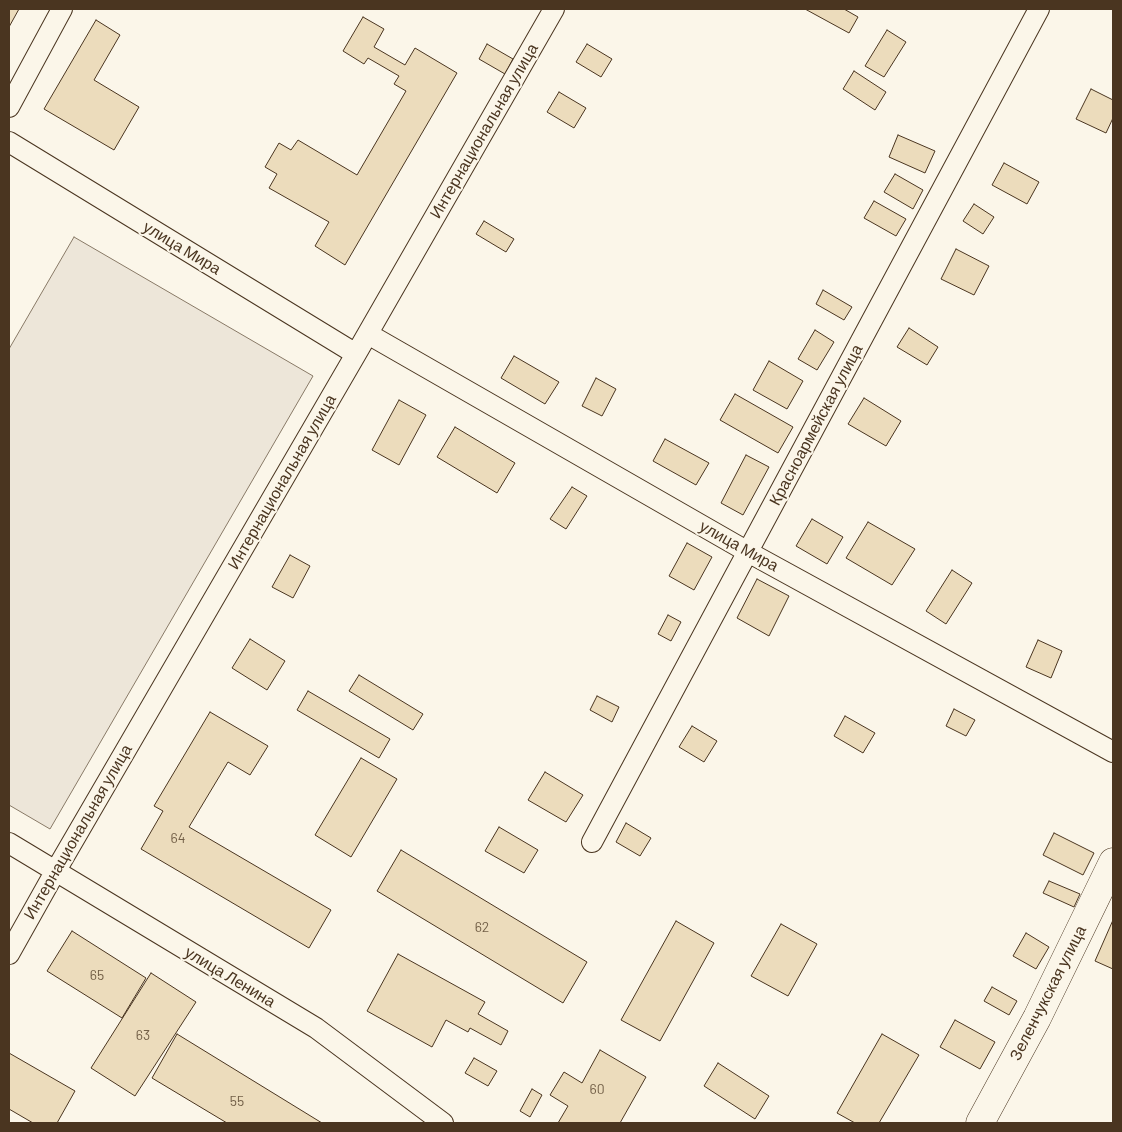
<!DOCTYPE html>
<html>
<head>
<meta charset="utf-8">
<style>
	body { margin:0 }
	#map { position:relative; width:1122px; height:1132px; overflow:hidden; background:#fbf6e9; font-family:Barlow,sans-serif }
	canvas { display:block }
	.frame { position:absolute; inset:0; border:10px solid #4a3520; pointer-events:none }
</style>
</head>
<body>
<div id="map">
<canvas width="1122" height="1132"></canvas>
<div class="frame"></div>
</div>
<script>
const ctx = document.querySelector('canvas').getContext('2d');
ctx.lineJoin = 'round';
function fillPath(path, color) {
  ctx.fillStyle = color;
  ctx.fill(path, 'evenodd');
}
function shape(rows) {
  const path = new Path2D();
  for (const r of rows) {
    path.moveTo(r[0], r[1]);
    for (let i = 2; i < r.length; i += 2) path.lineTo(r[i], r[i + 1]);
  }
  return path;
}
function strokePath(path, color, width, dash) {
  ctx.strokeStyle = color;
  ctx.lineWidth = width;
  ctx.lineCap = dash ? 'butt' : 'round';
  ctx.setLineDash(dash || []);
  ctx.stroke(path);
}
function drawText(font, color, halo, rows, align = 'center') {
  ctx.font = font + ' Barlow,sans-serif';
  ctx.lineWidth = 4;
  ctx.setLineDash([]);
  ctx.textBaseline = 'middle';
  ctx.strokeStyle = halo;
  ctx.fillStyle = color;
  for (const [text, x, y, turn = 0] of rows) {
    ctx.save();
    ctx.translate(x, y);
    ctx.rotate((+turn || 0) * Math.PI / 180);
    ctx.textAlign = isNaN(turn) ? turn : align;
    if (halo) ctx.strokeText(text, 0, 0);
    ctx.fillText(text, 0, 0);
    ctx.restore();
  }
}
const green = shape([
	[74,237,313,376,50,829,9,805,9,349,74,237]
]);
const building = shape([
	[9,9,19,9,9,27,9,9],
	[805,9,844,9,858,17,849,33,805,9],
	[363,17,384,29,374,47,405,65,415,48,457,73,345,265,315,246,329,222,269,188,277,174,265,167,279,143,291,150,298,140,357,175,406,91,394,84,399,76,368,58,364,64,343,51,363,17],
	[96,20,120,35,94,80,139,107,114,150,44,109,96,20],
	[887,30,906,42,884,77,865,66,887,30],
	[487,44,513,59,505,74,479,59,487,44],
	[587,44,612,59,601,77,576,62,587,44],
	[854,71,886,92,875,110,843,89,854,71],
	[1091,89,1113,100,1113,118,1106,133,1076,119,1091,89],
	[559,92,586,108,574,128,547,112,559,92],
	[898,135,935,151,925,173,889,157,898,135],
	[1004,163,1039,182,1027,204,992,185,1004,163],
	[895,174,923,190,913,209,884,192,895,174],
	[874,201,906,219,896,236,864,218,874,201],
	[974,204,994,217,983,234,963,221,974,204],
	[484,221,514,239,506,252,476,234,484,221],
	[956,249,989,266,974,295,941,279,956,249],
	[823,290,852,307,844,320,816,304,823,290],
	[909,328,938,347,927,365,897,347,909,328],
	[815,330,834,342,817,370,798,359,815,330],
	[514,356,559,382,545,404,501,378,514,356],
	[769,361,803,381,787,409,753,390,769,361],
	[596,378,616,389,602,416,582,406,596,378],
	[735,394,793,427,778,453,720,420,735,394],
	[864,398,901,421,886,446,848,424,864,398],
	[399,400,426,415,399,465,372,450,399,400],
	[455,427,515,463,497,493,437,457,455,427],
	[665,439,709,463,696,485,653,461,665,439],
	[746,455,769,467,743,515,721,503,746,455],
	[572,487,587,496,566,529,550,519,572,487],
	[812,519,843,537,827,564,796,546,812,519],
	[868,522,915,549,892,585,846,558,868,522],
	[687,543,712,557,694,590,669,576,687,543],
	[290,555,310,566,293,598,272,587,290,555],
	[952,570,972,583,946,624,926,611,952,570],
	[757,579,789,596,769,636,737,618,757,579],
	[668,615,681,622,671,641,658,634,668,615],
	[250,639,285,661,267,690,232,668,250,639],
	[1038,640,1062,651,1051,678,1026,667,1038,640],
	[359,675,423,714,413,730,349,691,359,675],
	[308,691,390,739,379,758,297,710,308,691],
	[597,696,619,707,612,722,590,710,597,696],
	[954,709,975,720,966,736,946,726,954,709],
	[210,712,268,746,250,775,228,762,189,827,331,910,309,948,141,849,163,811,154,806,210,712],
	[845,716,875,733,863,753,834,736,845,716],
	[692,726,717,741,704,762,679,747,692,726],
	[361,758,397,779,351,857,315,835,361,758],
	[545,772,583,795,566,822,528,800,545,772],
	[626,823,651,838,640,856,616,842,626,823],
	[499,827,538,850,524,873,485,851,499,827],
	[1054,833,1094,853,1083,875,1043,855,1054,833],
	[401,850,587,962,563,1003,377,891,401,850],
	[1049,881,1080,894,1074,907,1043,893,1049,881],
	[1113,920,1113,969,1095,961,1113,920],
	[676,921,714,943,660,1041,621,1020,676,921],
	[781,924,817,944,788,996,751,976,781,924],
	[72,931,146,978,122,1018,47,971,72,931],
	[1026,933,1049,947,1036,969,1013,956,1026,933],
	[398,954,485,1002,478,1014,508,1031,501,1045,470,1028,468,1032,446,1020,432,1047,367,1011,398,954],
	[151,973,196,1002,135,1096,91,1068,151,973],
	[992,987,1017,1001,1009,1015,984,1001,992,987],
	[955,1020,995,1042,980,1069,940,1047,955,1020],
	[177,1034,322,1123,227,1123,152,1078,177,1034],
	[882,1034,919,1055,879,1123,855,1123,837,1113,882,1034],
	[600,1050,646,1077,620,1123,558,1123,568,1106,550,1095,564,1072,582,1083,600,1050],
	[9,1053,75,1091,57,1123,33,1123,9,1109,9,1053],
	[474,1058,497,1071,488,1086,465,1073,474,1058],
	[718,1063,769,1096,755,1119,704,1086,718,1063],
	[532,1089,542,1095,530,1117,520,1111,532,1089]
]);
const street = shape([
	[9,107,62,9],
	[9,142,356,354],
	[368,334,748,552,1113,752],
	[592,842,1039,9],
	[9,843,316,1028,443,1123],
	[9,954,55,872,356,354,554,9]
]);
const secondary = shape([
	[980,1123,1037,1018,1113,862]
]);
const numberNames = [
	["64",178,838],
	["62",482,927],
	["65",97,975],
	["63",143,1035],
	["60",597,1089],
	["55",237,1101]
];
const streetNames = [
	["Интернациональная улица",484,131,-60],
	["улица Мира",182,248,31],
	["Красноармейская улица",816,425,-62],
	["Интернациональная улица",282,482,-60],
	["улица Мира",739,546,29],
	["Интернациональная улица",78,832,-60],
	["улица Ленина",230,977,31],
	["Зеленчукская улица",1048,993,-63]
];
fillPath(green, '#ede6d9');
strokePath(green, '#887966', 1);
fillPath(building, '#ecdcbc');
strokePath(building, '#4a3520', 1);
strokePath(street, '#4a3520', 22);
strokePath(secondary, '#4a3520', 29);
strokePath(street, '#fbf6e9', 20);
strokePath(secondary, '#fbf6e9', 28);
drawText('14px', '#725f47', null, numberNames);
drawText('16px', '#4a3520', '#fbf6e9', streetNames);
</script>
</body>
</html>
